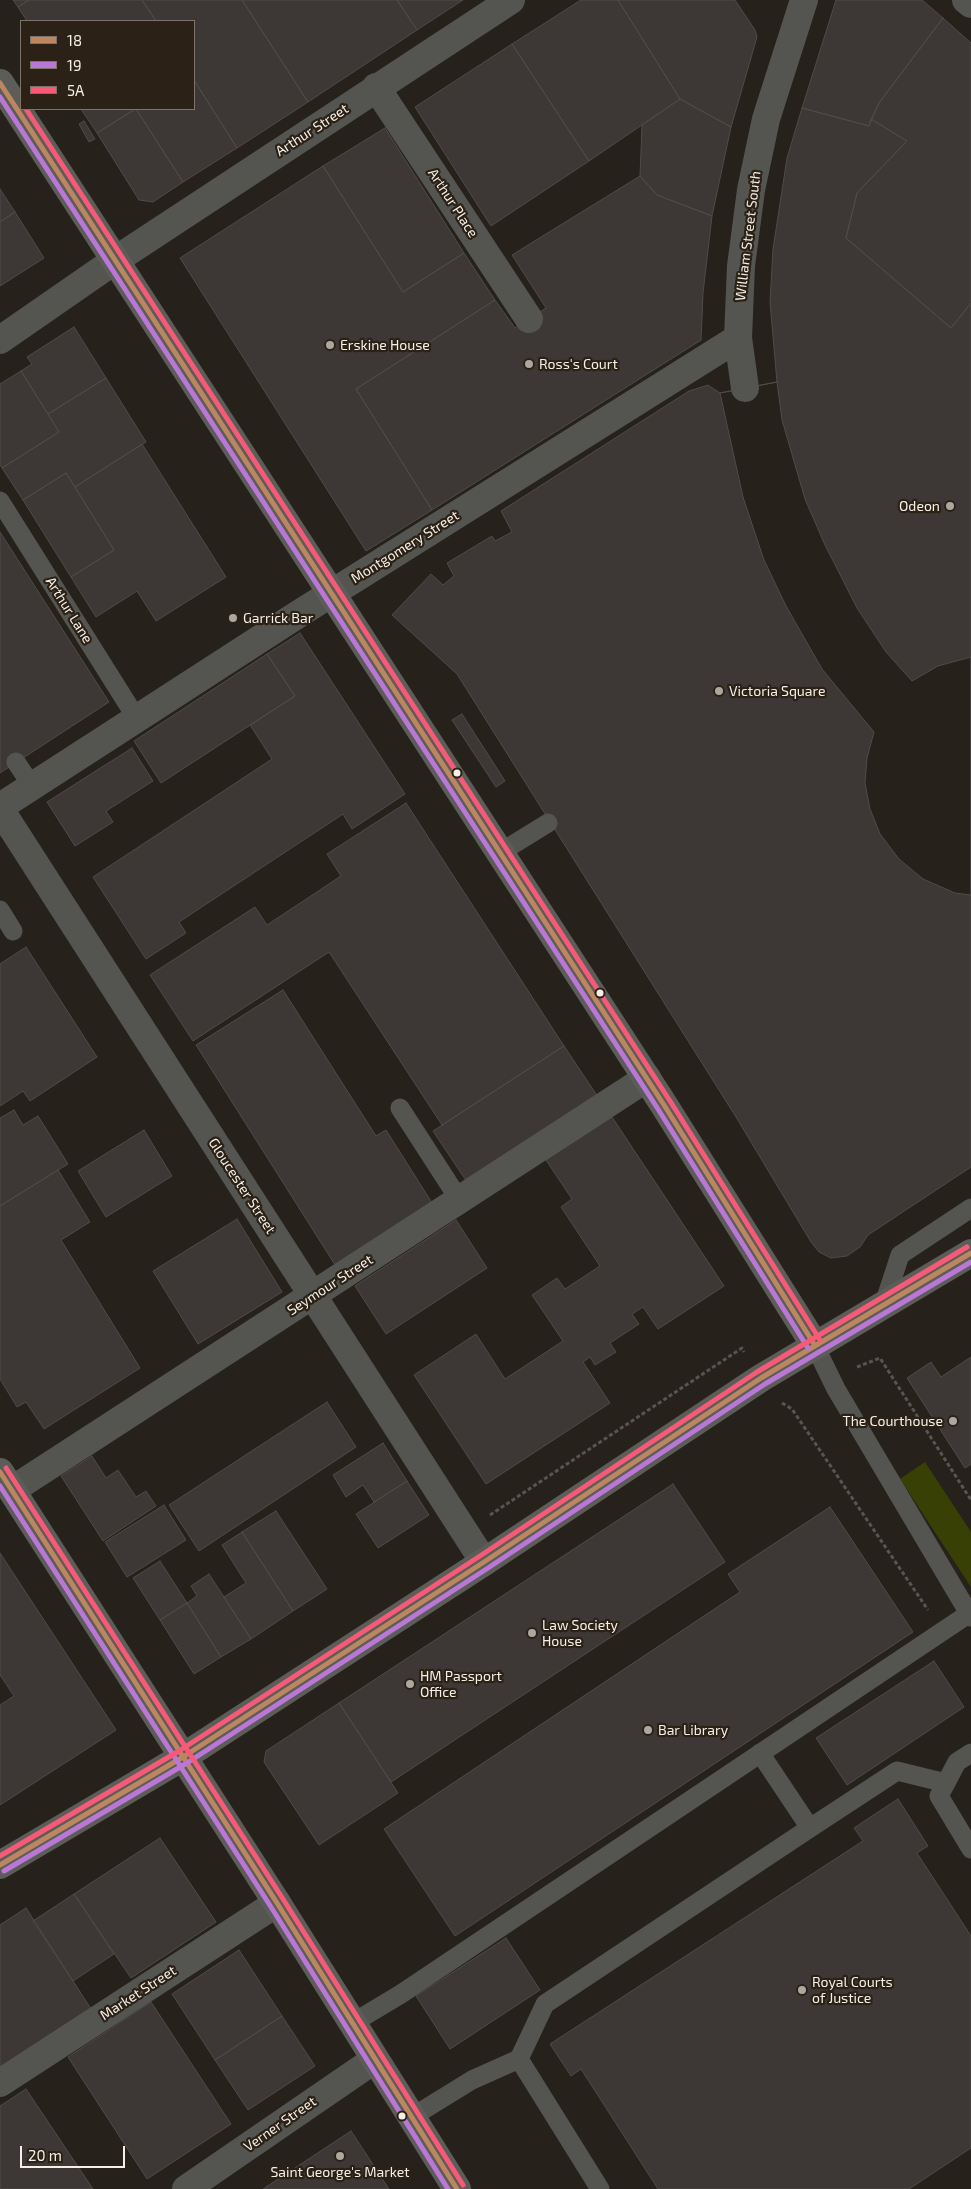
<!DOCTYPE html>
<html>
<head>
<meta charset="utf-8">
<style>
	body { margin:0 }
	#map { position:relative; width:971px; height:2189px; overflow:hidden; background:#26211b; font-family:"Exo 2",sans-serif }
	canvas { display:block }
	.legend { position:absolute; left:20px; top:20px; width:175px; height:90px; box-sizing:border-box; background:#2b2116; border:1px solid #7c736a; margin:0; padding:6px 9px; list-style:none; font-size:15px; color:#f5efe7 }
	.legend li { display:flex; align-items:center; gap:10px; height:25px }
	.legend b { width:25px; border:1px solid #7c736a }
	.scale { position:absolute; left:20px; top:2146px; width:105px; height:22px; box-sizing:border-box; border:2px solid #f5efe7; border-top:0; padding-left:6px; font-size:15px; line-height:18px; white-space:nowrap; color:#f5efe7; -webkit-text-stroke:4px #2b2116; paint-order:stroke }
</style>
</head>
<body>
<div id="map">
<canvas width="971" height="2189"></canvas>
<ul class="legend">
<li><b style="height:6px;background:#bb8660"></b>18</li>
<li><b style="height:6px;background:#ba77d6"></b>19</li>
<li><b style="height:6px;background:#f75a77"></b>5A</li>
</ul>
<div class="scale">20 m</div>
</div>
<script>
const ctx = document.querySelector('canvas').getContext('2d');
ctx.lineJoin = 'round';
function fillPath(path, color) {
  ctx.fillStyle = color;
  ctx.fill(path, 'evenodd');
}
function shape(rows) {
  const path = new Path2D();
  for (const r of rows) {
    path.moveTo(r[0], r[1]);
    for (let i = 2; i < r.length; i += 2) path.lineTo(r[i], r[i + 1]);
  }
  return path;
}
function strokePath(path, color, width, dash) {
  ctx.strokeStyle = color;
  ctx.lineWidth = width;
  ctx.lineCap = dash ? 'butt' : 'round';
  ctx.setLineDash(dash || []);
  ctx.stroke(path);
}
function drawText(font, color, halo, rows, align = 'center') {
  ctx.font = font + ' "Exo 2",sans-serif';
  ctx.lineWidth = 4.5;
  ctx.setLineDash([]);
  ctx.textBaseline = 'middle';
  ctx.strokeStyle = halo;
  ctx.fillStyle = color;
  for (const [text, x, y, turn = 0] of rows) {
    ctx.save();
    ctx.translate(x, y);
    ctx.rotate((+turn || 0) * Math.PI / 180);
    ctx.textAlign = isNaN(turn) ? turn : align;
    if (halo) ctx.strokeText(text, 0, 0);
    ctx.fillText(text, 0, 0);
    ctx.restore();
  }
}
const green = shape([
	[925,1462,971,1532,971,1587,900,1479]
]);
const building = shape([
	[13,0,29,0,18,7,13,0],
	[29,0,142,0,156,21,27,21,18,7,29,0],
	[142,0,242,0,308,102,237,148,194,80,194,21,156,21,142,0],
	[242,0,397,0,417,30,308,102,242,0],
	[397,0,463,0,417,30,397,0],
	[581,0,618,0,680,99,589,161,512,44,581,0],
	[618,0,735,0,755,30,757,37,731,127,680,99,618,0],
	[836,0,922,0,943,18,879,103,869,126,802,108,836,0],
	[943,18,971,43,971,303,951,328,846,238,857,193,907,141,871,119,879,103,943,18],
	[512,44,589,161,491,226,415,107,512,44],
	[194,80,237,148,183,182,136,109,194,109,194,80],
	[680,99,731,127,712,216,657,195,640,176,642,125,680,99],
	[802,108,869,126,871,119,907,141,857,193,846,238,951,328,971,303,971,1167,868,1235,860,1247,847,1256,831,1258,819,1252,811,1242,736,1117,457,674,392,615,431,574,443,585,454,576,447,563,492,536,495,541,512,532,501,511,689,391,708,385,720,393,777,382,770,302,773,249,787,158,802,108],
	[81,109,135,109,97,133,81,109],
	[136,109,183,182,153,202,139,200,97,133,136,109],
	[84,121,95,139,89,142,79,124,84,121],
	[385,128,464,253,403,292,323,166,385,128],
	[323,166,403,292,464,253,495,300,356,389,432,510,366,551,180,258,323,166],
	[640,176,657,195,712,216,703,293,701,340,432,510,356,389,495,300,515,328,546,308,512,255,640,176],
	[0,189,15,212,0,222,0,189],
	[15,212,44,258,0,286,0,222,15,212],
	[74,327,106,378,48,414,21,371,32,364,27,357,74,327],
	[21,371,59,432,2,468,0,465,0,384,21,371],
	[106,378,146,442,75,487,66,473,23,500,2,468,59,432,48,414,106,378],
	[777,382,782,420,805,499,825,545,857,608,886,652,912,681,938,666,971,657,971,895,955,893,923,879,899,859,880,834,870,809,865,783,867,758,874,732,822,669,786,606,764,560,743,497,720,393,777,382],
	[142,444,226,577,156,621,137,591,96,617,71,577,114,550,75,487,142,444],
	[66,473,114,550,71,577,23,500,66,473],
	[0,532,109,702,0,773,0,532],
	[300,633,405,794,352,829,343,814,179,922,186,933,146,959,93,877,272,759,250,725,295,696,267,654,300,633],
	[267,654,295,696,161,783,134,741,267,654],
	[462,714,505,781,496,787,452,720,462,714],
	[132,748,153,781,106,811,113,822,75,846,47,802,132,748],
	[406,803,564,1046,442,1125,329,952,193,1041,150,975,255,907,267,925,341,876,327,854,406,803],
	[26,947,97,1057,30,1101,23,1091,0,1106,0,964,26,947],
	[283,990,376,1136,386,1130,434,1206,337,1268,196,1045,283,990],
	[564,1046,598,1097,467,1182,433,1131,564,1046],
	[14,1110,23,1125,38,1116,68,1164,0,1206,0,1118,14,1110],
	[612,1117,724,1286,658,1329,643,1307,632,1314,639,1324,610,1343,616,1352,595,1365,590,1357,583,1362,610,1403,486,1484,414,1375,476,1334,505,1379,563,1341,532,1295,557,1278,565,1289,600,1266,561,1207,572,1199,546,1160,612,1117],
	[144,1130,172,1176,106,1217,78,1171,144,1130],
	[58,1170,90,1222,61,1240,140,1368,44,1429,26,1402,17,1407,0,1379,0,1206,58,1170],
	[237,1219,282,1292,198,1344,153,1271,237,1219],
	[456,1220,487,1268,386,1334,355,1286,456,1220],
	[971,1357,971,1464,965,1468,907,1378,931,1362,941,1377,971,1357],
	[327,1402,356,1447,199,1551,169,1505,327,1402],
	[383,1443,407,1481,374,1502,363,1485,346,1497,333,1475,383,1443],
	[92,1456,106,1478,118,1470,136,1497,146,1491,156,1506,103,1541,61,1476,92,1456],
	[407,1481,429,1515,378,1548,356,1514,407,1481],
	[673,1484,725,1562,391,1782,339,1703,673,1484],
	[164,1505,186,1540,127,1577,105,1542,164,1505],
	[830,1507,913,1632,455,1936,384,1829,740,1592,728,1574,830,1507],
	[276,1511,327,1589,293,1611,242,1532,276,1511],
	[242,1532,293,1611,251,1639,224,1597,246,1583,222,1545,242,1532],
	[0,1553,116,1730,0,1805,0,1705,14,1696,0,1675,0,1553],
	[160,1561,187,1603,160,1620,133,1578,160,1561],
	[209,1574,251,1639,221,1657,187,1603,197,1596,191,1586,209,1574],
	[187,1603,221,1657,194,1674,160,1620,187,1603],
	[934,1661,964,1707,847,1785,816,1738,934,1661],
	[339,1703,398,1793,319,1845,264,1762,266,1751,339,1703],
	[898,1799,928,1846,917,1853,971,1936,971,2148,909,2189,658,2189,581,2069,571,2076,550,2044,863,1841,854,1828,898,1799],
	[160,1838,216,1922,131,1978,74,1894,160,1838],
	[74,1894,114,1954,73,1981,33,1921,74,1894],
	[26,1908,93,2012,0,2072,0,1925,26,1908],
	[506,1938,540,1990,450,2049,416,1996,506,1938],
	[239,1950,282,2016,215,2060,172,1994,239,1950],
	[151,2002,231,2124,147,2179,68,2057,151,2002],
	[282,2016,315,2066,248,2110,215,2060,282,2016],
	[26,2089,93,2189,0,2189,0,2106,26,2089],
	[351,2131,389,2189,263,2189,351,2131]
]);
const path = shape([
	[857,1367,880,1358,971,1500],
	[782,1403,792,1409,928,1610],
	[490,1515,742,1348,744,1352]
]);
const lane = shape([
	[0,501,137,719],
	[16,762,32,786],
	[501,852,548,823],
	[0,910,13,931],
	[400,1108,460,1201],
	[884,1304,900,1255,971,1208],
	[814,1344,836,1389,971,1617],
	[760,1753,810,1828,897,1771,946,1783],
	[971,1753,957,1762,939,1796,971,1849],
	[351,2024,401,1994,970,1613],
	[519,2059,545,2004,810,1828],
	[412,2117,472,2080,519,2059,600,2189]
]);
const street = shape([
	[966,0,971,4],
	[376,87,529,319],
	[0,340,114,261,511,0],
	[745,388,738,338,741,266,751,190,766,119,804,0],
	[0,807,297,615,738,338],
	[0,809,484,1562],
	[12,1490,647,1078],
	[0,2083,277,1903],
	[186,2189,374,2060]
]);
const primary = shape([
	[0,83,664,1105,814,1344],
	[0,1472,277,1903,457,2189],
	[0,1865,183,1757,484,1562,761,1378,971,1253]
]);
const bus1 = shape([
	[0,83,664,1105,814,1344],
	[0,1472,277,1903,457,2189],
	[0,1865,183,1757,484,1562,761,1378,971,1253]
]);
const bus2 = shape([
	[0,97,658,1109,808,1348],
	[0,1486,271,1907,448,2189],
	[4,1871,187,1763,488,1568,765,1384,971,1262]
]);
const bus3 = shape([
	[26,109,670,1101,820,1340],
	[6,1468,283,1899,463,2185],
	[0,1856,179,1751,480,1556,757,1372,967,1247]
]);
const markers = [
	[330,345,5,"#ada7a0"],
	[529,364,5,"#ada7a0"],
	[950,506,5,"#ada7a0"],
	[233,618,5,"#ada7a0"],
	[719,691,5,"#ada7a0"],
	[457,773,4.5,"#f5efe7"],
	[600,993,4.5,"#f5efe7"],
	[953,1421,5,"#ada7a0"],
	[532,1633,5,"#ada7a0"],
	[410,1684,5,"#ada7a0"],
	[648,1730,5,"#ada7a0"],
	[802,1990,5,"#ada7a0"],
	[402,2116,4.5,"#f5efe7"],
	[340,2156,5,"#ada7a0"]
];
const streetNames = [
	["Arthur Street",312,130,-33],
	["Arthur Place",453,203,57],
	["William Street South",748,236,-83],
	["Montgomery Street",405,547,-32],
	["Arthur Lane",69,610,58],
	["Gloucester Street",242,1186,57],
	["Seymour Street",330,1285,-33],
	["Market Street",138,1993,-33],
	["Verner Street",280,2124,-35]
];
const poiNames = [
	["Erskine House",340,345],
	["Ross's Court",539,364],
	["Odeon",940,506,"right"],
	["Garrick Bar",243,618],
	["Victoria Square",729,691],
	["The Courthouse",943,1421,"right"],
	["Law Society",542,1625],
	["House",542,1641],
	["HM Passport",420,1676],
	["Office",420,1692],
	["Bar Library",658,1730],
	["Royal Courts",812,1982],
	["of Justice",812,1998],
	["Saint George's Market",340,2172,"center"]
];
fillPath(green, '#394006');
fillPath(building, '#3d3836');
strokePath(building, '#4f4b49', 1);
strokePath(path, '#565552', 3, [4, 2.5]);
strokePath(lane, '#545451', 19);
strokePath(street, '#545451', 28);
strokePath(primary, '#5c5c58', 28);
strokePath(bus1, '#bb8660', 5);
strokePath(bus2, '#ba77d6', 5);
strokePath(bus3, '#f75a77', 5);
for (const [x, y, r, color] of markers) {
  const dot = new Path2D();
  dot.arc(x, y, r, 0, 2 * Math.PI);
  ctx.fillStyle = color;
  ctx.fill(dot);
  strokePath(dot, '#2b2116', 2);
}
drawText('14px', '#f5efe7', '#2b2116', streetNames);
drawText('14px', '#f5efe7', '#2b2116', poiNames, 'left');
</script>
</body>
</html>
